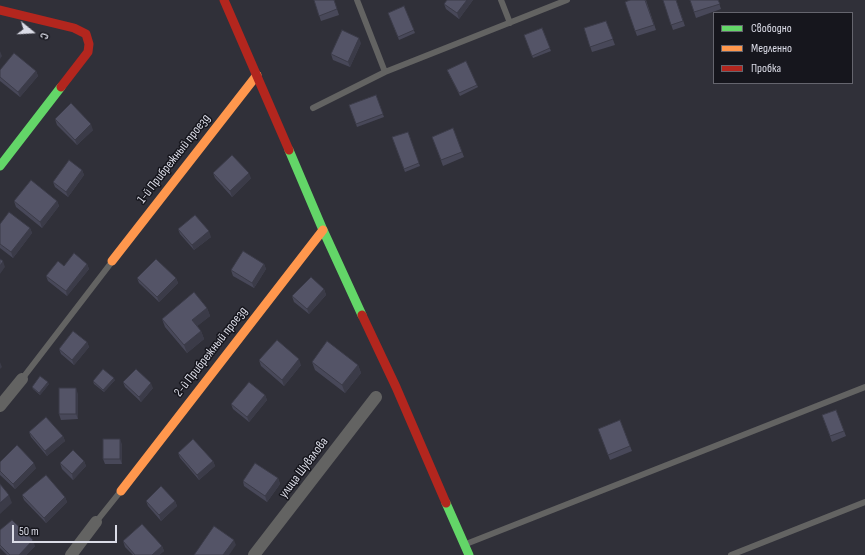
<!DOCTYPE html>
<html>
<head>
<meta charset="utf-8">
<style>
	body { margin:0 }
	#map { position:relative; width:865px; height:555px; overflow:hidden; background:#303039; font-family:"Sofia Sans Condensed",sans-serif }
	canvas { display:block }
	.legend { position:absolute; left:713px; top:12px; width:140px; height:72px; box-sizing:border-box; background:#16161d; border:1px solid #65656e; margin:0; padding:5px 7px; list-style:none; font-size:12px; color:#dbdce7 }
	.legend li { display:flex; align-items:center; gap:8px; height:20px }
	.legend b { width:20px; border:1px solid #65656e }
	.north { position:absolute; left:12px; top:12px; width:40px; height:40px; -webkit-text-stroke:3px #16161d; paint-order:stroke; rotate:108deg; font-size:11px; font-weight:700; line-height:16px; text-align:center; color:#dbdce7 }
	.north::after { content:''; display:block; margin:auto; width:14px; height:18px; background:#dbdce7; clip-path:polygon(50% 0,100% 100%,50% 72%,0 100%) }
	.scale { position:absolute; left:12px; top:525px; width:105px; height:18px; box-sizing:border-box; border:2px solid #dbdce7; border-top:0; padding-left:5px; font-size:12px; line-height:14px; white-space:nowrap; color:#dbdce7; -webkit-text-stroke:3px #16161d; paint-order:stroke }
</style>
</head>
<body>
<div id="map">
<canvas width="865" height="555"></canvas>
<ul class="legend">
<li><b style="height:5px;background:#63d668"></b>Свободно</li>
<li><b style="height:5px;background:#ff974d"></b>Медленно</li>
<li><b style="height:5px;background:#b3261e"></b>Пробка</li>
</ul>
<div class="north">С</div>
<div class="scale">50 m</div>
</div>
<script>
const ctx = document.querySelector('canvas').getContext('2d');
ctx.lineJoin = 'round';
function shape(rows) {
  const path = new Path2D();
  for (const r of rows) {
    path.moveTo(r[0], r[1]);
    for (let i = 2; i < r.length; i += 2) path.lineTo(r[i], r[i + 1]);
  }
  return path;
}
function strokePath(path, color, width, dash) {
  ctx.strokeStyle = color;
  ctx.lineWidth = width;
  ctx.lineCap = dash ? 'butt' : 'round';
  ctx.setLineDash(dash || []);
  ctx.stroke(path);
}
function fillPath(path, color) {
  ctx.fillStyle = color;
  ctx.fill(path, 'evenodd');
}
function drawText(font, color, halo, rows, align = 'center') {
  ctx.font = font + ' "Sofia Sans Condensed",sans-serif';
  ctx.lineWidth = 3;
  ctx.setLineDash([]);
  ctx.textBaseline = 'middle';
  ctx.strokeStyle = halo;
  ctx.fillStyle = color;
  for (const [text, x, y, turn = 0] of rows) {
    ctx.save();
    ctx.translate(x, y);
    ctx.rotate((+turn || 0) * Math.PI / 180);
    ctx.textAlign = isNaN(turn) ? turn : align;
    if (halo) ctx.strokeText(text, 0, 0);
    ctx.fillText(text, 0, 0);
    ctx.restore();
  }
}
const lane = shape([
	[357,0,385,72],
	[501,0,510,23],
	[313,108,385,72,567,0],
	[22,379,111,263],
	[96,522,120,492],
	[466,544,865,387],
	[731,555,865,502]
]);
const street = shape([
	[0,406,22,379],
	[71,555,96,522],
	[254,555,376,397]
]);
const fast = shape([
	[289,150,323,230,362,315],
	[0,166,61,87],
	[446,503,469,555]
]);
const slow = shape([
	[112,261,257,75],
	[121,491,323,230]
]);
const jam = shape([
	[224,0,289,150],
	[0,10,74,28,86,34,89,44,88,52,61,87],
	[362,315,396,387,446,503]
]);
const wall = shape([
	[314,0,334,0,339,15,321,21],
	[473,0,459,19,446,9,444,4],
	[646,0,656,30,637,36,625,2],
	[663,0,676,0,685,26,673,30],
	[690,0,718,0,721,9,696,18],
	[404,6,415,33,399,40,388,13],
	[606,21,615,45,592,52,584,28],
	[542,28,551,51,533,58,524,35],
	[361,43,350,67,333,60,331,54],
	[0,70,36,71,38,76,20,97,0,81],
	[447,70,477,85,478,87,460,96],
	[376,95,384,117,357,127,349,105],
	[55,119,93,130,77,145,57,125],
	[453,128,464,157,443,166,432,137],
	[408,132,420,166,405,172,392,137],
	[82,170,84,175,68,197,55,187,53,182],
	[213,173,251,178,232,197,215,178],
	[14,201,57,201,59,206,42,228,16,207],
	[0,224,30,228,32,233,13,258,0,248],
	[178,229,211,237,194,250,180,234],
	[87,264,89,269,67,296,48,281,46,276,64,266],
	[264,264,266,269,254,288,233,276,231,270],
	[137,278,176,278,178,283,159,302,139,283],
	[324,289,326,295,309,314,294,302,292,296],
	[207,308,210,316,197,326,201,331,204,339,187,353,165,327,162,319],
	[87,342,89,347,74,365,61,354,59,349],
	[259,360,301,365,284,386,261,366],
	[312,362,358,365,361,373,345,393,315,370],
	[115,380,104,392,94,384,93,381],
	[123,382,153,388,141,402,125,387],
	[49,384,40,395,33,389,32,387],
	[78,394,78,419,61,420,59,414],
	[265,395,267,400,249,422,233,409,231,404],
	[836,410,846,436,832,442,822,415],
	[620,420,632,451,610,460,598,429],
	[29,432,63,436,65,441,47,456,31,437],
	[122,444,122,464,105,464,103,459],
	[178,453,213,461,215,466,199,480,180,458],
	[84,461,86,466,73,480,62,469,60,463],
	[0,462,36,468,15,489,0,475],
	[278,478,280,484,267,502,244,486,243,481],
	[22,495,65,497,67,502,46,523,24,500],
	[146,501,175,501,177,506,161,521,148,506],
	[0,530,35,546,26,555,7,555,0,548],
	[123,541,162,546,164,551,159,555,133,555,125,547]
]);
const shadedWall = shape([
	[467,0,473,0,459,19,457,13],
	[359,38,361,43,350,67,348,62],
	[0,51,2,56,0,59],
	[36,71,38,76,20,97,18,92],
	[91,124,93,130,77,145,75,140],
	[82,170,84,175,68,197,66,192],
	[249,173,251,178,232,197,230,191],
	[57,201,59,206,42,228,40,222],
	[30,228,32,233,13,258,11,252],
	[209,231,211,237,194,250,192,245],
	[3,261,5,267,0,274,0,266],
	[87,264,89,269,67,296,66,291],
	[264,264,266,269,254,288,252,283],
	[176,278,178,283,159,302,157,297],
	[324,289,326,295,309,314,307,309],
	[207,308,210,316,195,328,192,320],
	[201,331,204,339,187,353,184,345],
	[87,342,89,347,74,365,72,360],
	[299,359,301,365,284,386,282,380],
	[0,362,2,367,0,369],
	[358,365,361,373,345,393,342,385],
	[114,378,115,380,104,392,103,390],
	[48,382,49,384,40,395,39,393],
	[151,383,153,388,141,402,139,397],
	[76,388,78,394,78,419,76,414],
	[265,395,267,400,249,422,247,417],
	[63,436,65,441,47,456,45,451],
	[120,439,122,444,122,464,120,459],
	[84,461,86,466,73,480,72,474],
	[213,461,215,466,199,480,197,475],
	[34,463,36,468,15,489,13,484],
	[278,478,280,484,267,502,265,496],
	[9,495,12,503,0,514,0,503],
	[65,497,67,502,46,523,44,518],
	[175,501,177,506,161,521,159,515],
	[33,540,35,546,26,555,19,555],
	[234,540,236,545,229,555,223,555],
	[162,546,164,551,159,555,152,555]
]);
const building = shape([
	[314,0,334,0,337,9,319,16,314,0],
	[447,0,467,0,457,13,444,4,447,0],
	[630,0,645,0,654,25,635,31,625,2,630,0],
	[663,0,676,0,683,21,671,25,663,0],
	[690,0,718,0,720,4,694,12,690,0],
	[404,6,414,30,398,37,388,13,404,6],
	[606,21,613,39,590,47,584,28,606,21],
	[542,28,550,48,532,56,524,35,542,28],
	[342,30,359,38,348,62,331,54,342,30],
	[14,53,36,71,18,92,0,77,0,70,14,53],
	[466,61,477,85,459,93,447,70,466,61],
	[376,95,383,114,356,124,349,105,376,95],
	[71,103,91,124,75,140,55,119,71,103],
	[453,128,462,152,441,160,432,137,453,128],
	[408,132,419,163,404,169,392,137,408,132],
	[232,155,249,173,230,191,213,173,232,155],
	[69,160,82,170,66,192,53,182,69,160],
	[31,180,57,201,40,222,14,201,31,180],
	[9,212,30,228,11,252,0,244,0,224,9,212],
	[195,215,209,231,192,245,178,229,195,215],
	[243,251,264,264,252,283,231,270,243,251],
	[74,253,87,264,66,291,46,276,58,261,64,266,74,253],
	[0,259,3,261,0,266,0,259],
	[156,259,176,278,157,297,137,278,156,259],
	[311,277,324,289,307,309,292,296,311,277],
	[194,292,207,308,192,320,201,331,184,345,162,319,194,292],
	[73,331,87,342,72,360,59,349,73,331],
	[277,340,299,359,282,380,259,360,277,340],
	[327,341,358,365,342,385,312,362,327,341],
	[103,369,114,378,103,390,93,381,103,369],
	[136,369,151,383,139,397,123,382,136,369],
	[40,376,48,382,39,393,32,387,40,376],
	[249,382,265,395,247,417,231,404,249,382],
	[59,388,76,388,76,414,59,414,59,388],
	[836,410,844,431,830,436,822,415,836,410],
	[46,417,63,436,45,451,29,432,46,417],
	[620,420,630,446,608,455,598,429,620,420],
	[103,439,120,439,120,459,103,459,103,439],
	[193,439,213,461,197,475,178,453,193,439],
	[17,445,34,463,13,484,0,471,0,462,17,445],
	[73,450,84,461,72,474,60,463,73,450],
	[255,463,278,478,265,496,243,481,255,463],
	[46,475,65,497,44,518,22,495,46,475],
	[0,484,9,495,0,503,0,484],
	[161,486,175,501,159,515,146,501,161,486],
	[12,520,33,540,19,555,10,555,0,545,0,530,12,520],
	[142,524,162,546,152,555,135,555,123,541,142,524],
	[214,526,234,540,223,555,194,555,214,526]
]);
const streetNames = [
	["1-й Прибрежный проезд",174,159,-52],
	["2-й Прибрежный проезд",211,352,-52],
	["улица Шувалова",304,468,-53]
];
strokePath(lane, '#636362', 6);
strokePath(street, '#636362', 12);
strokePath(fast, '#63d668', 9);
strokePath(slow, '#ff974d', 9);
strokePath(jam, '#b3261e', 9);
fillPath(wall, '#484859');
fillPath(shadedWall, '#3b3b48');
fillPath(building, '#545467');
strokePath(building, '#3b3b48', 1);
drawText('13px', '#dbdce7', '#16161d', streetNames);
</script>
</body>
</html>
